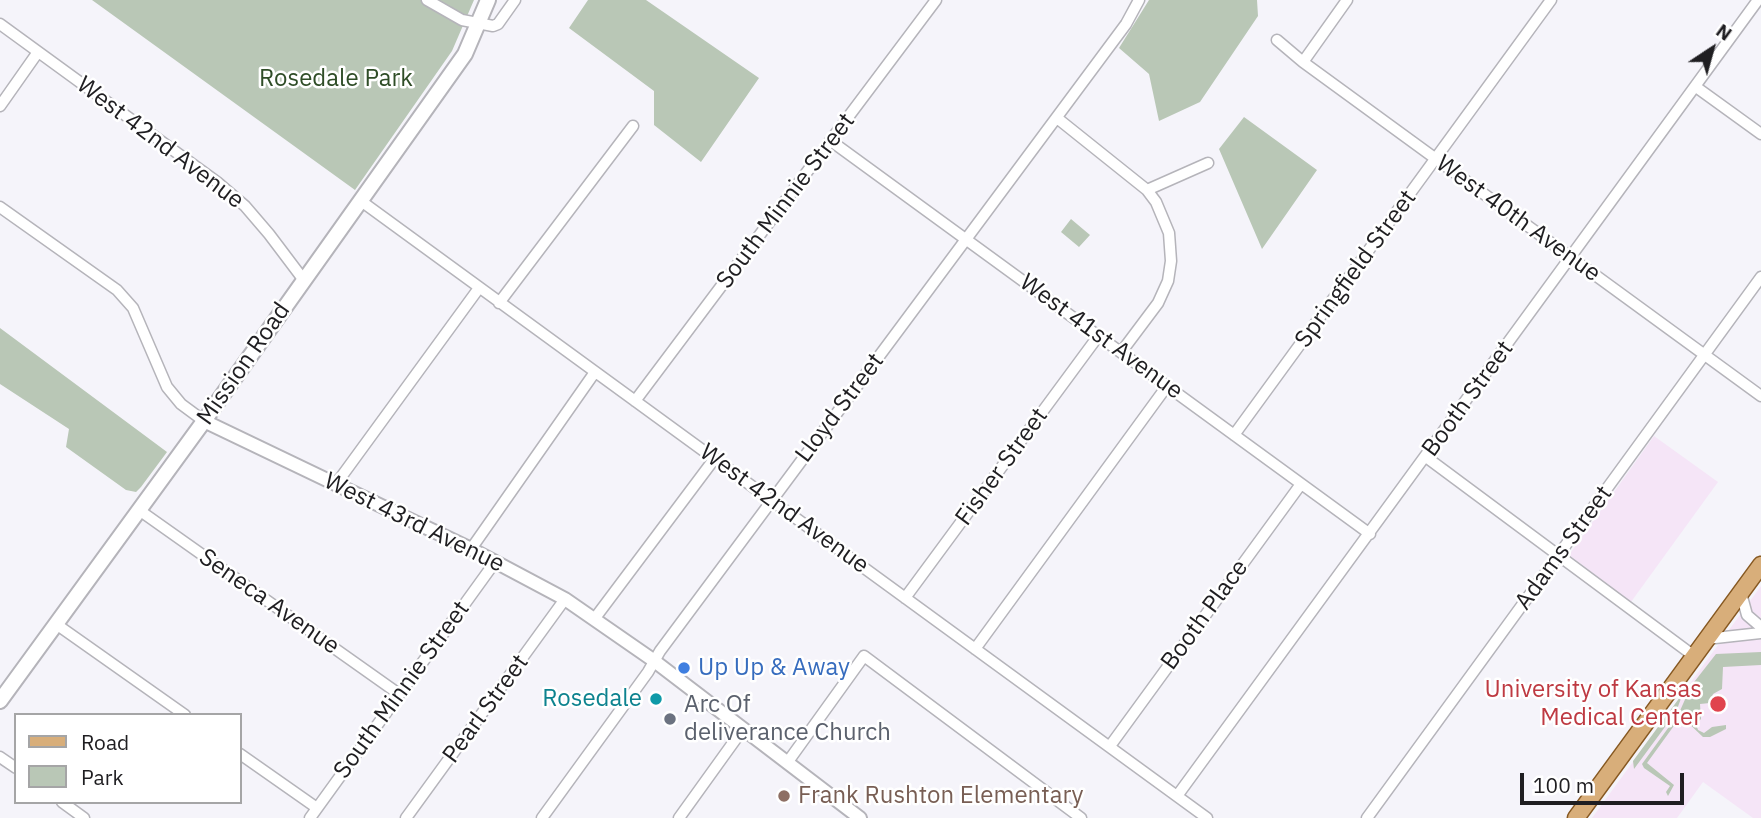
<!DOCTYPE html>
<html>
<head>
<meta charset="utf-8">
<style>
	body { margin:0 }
	#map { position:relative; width:1761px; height:818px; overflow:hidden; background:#f5f4fa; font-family:"IBM Plex Sans",sans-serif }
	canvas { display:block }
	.legend { position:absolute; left:14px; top:713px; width:228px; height:91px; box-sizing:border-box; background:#fff; border:2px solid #a5a5a6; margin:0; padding:9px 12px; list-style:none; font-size:21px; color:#1f1e21 }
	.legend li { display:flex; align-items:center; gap:14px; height:35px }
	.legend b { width:35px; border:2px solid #a5a5a6 }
	.north { position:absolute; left:1677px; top:14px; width:70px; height:70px; -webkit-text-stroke:5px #fff; paint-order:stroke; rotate:36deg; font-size:19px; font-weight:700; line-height:28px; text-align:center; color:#1f1e21 }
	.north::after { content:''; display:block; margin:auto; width:24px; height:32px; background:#1f1e21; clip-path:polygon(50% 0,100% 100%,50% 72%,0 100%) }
	.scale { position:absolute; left:1520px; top:773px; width:164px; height:32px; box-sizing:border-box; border:4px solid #1f1e21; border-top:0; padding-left:9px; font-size:21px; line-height:24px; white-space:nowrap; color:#1f1e21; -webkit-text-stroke:5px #fff; paint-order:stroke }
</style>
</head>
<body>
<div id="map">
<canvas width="1761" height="818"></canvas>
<ul class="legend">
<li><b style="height:9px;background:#d8ae7a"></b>Road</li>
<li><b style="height:19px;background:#b9c7b6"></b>Park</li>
</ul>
<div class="north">N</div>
<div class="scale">100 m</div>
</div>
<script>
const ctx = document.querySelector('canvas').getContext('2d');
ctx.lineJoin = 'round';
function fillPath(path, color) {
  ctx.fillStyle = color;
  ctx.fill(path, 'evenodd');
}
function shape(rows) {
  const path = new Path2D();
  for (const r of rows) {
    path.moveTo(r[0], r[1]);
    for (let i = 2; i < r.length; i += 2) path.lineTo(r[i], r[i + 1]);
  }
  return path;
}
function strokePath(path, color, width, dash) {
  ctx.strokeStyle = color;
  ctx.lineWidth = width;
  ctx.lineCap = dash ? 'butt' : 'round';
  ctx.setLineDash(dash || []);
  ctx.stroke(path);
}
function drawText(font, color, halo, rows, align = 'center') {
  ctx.font = font + ' "IBM Plex Sans",sans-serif';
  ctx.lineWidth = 5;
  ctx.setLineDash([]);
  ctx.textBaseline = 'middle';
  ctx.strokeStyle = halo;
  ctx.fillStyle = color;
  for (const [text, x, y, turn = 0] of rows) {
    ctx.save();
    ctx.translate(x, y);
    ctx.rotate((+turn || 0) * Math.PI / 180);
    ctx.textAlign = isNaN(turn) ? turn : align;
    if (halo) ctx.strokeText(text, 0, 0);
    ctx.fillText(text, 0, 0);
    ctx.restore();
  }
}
const medical = shape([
	[1654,436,1718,482,1631,602,1569,555],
	[1761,586,1761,818,1753,818,1703,782,1677,818,1592,818]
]);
const green = shape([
	[92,0,474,0,452,51,355,190],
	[588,0,646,0,759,78,701,162,654,125,654,91,569,28],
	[1149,0,1257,0,1258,16,1200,102,1159,121,1149,74,1119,48],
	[1244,117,1317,170,1262,249,1219,149],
	[1071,219,1090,235,1079,247,1061,232],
	[0,328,167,452,141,487,136,492,126,490,66,447,69,429,0,384],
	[1761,652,1761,665,1723,667,1722,689,1713,694,1710,703,1700,704,1701,719,1696,724,1698,730,1704,733,1712,727,1726,725,1726,729,1710,737,1703,737,1681,716,1647,763,1674,785,1668,796,1666,792,1670,786,1644,768,1642,764,1679,713,1691,686,1716,654],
	[1683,693,1676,712,1634,769,1633,761]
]);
const minor = shape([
	[427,0,462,20,493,26,498,24,515,0],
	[0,24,217,182,245,206,269,234,303,279],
	[1277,40,1303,62,1761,396],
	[1303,62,1347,0],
	[1696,87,1761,134],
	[0,106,38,52],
	[1057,118,1147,190,1156,202,1169,233,1171,261,1168,281,1158,303,1122,351],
	[831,141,1370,534],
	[1147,190,1208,163],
	[361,201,1207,818],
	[0,207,117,290,133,308,167,387,181,404,204,421],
	[499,303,633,126],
	[635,401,936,0],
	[1234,435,1551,0],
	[1426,457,1694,656],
	[336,484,479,288],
	[139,510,399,694],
	[471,549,595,372],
	[1741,593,1747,615,1761,627],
	[905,598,1099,335],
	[595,618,715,458],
	[56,624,185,715],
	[1706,639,1761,633],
	[975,649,1167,386],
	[1110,746,1301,484],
	[240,754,317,808],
	[0,757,16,768],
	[787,763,864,656,1081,818],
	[1177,796,1758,0],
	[62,802,84,818],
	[310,818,495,562],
	[406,818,565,599],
	[542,818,648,672,660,651,1126,24,1139,0],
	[679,818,743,729],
	[1367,818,1761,277]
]);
const tertiary = shape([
	[204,421,471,549,565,599,653,660,860,818]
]);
const secondary = shape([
	[0,701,204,421,465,54,488,0]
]);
const primary = shape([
	[1576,818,1761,565]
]);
const markers = [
	[684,668,7,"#3f7fe0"],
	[656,699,7,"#0f9aa8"],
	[1718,704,9,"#e0444e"],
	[670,719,7,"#6b7280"],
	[784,796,7,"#8d6e63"]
];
const parkNames = [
	["Rosedale Park",336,79]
];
const streetNames = [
	["West 42nd Avenue",160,143,37],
	["South Minnie Street",786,201,-53],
	["West 40th Avenue",1518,219,36],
	["Springfield Street",1356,269,-54],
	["West 41st Avenue",1101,337,36],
	["Mission Road",244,364,-55],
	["Booth Street",1468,399,-54],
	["Lloyd Street",840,408,-53],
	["Fisher Street",1002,467,-54],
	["West 42nd Avenue",784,509,36],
	["West 43rd Avenue",414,523,26],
	["Adams Street",1564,548,-54],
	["Seneca Avenue",269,602,35],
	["Booth Place",1205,615,-54],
	["South Minnie Street",402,690,-54],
	["Pearl Street",486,709,-54]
];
const shopNames = [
	["Up Up & Away",698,668]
];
const healthNames = [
	["University of Kansas",1702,690],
	["Medical Center",1702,718]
];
const cultureNames = [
	["Rosedale",642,699]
];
const worshipNames = [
	["Arc Of",684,705],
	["deliverance Church",684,733]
];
const educationNames = [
	["Frank Rushton Elementary",798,796]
];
fillPath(medical, '#f5e5f7');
fillPath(green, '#b9c7b6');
strokePath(minor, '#b5b4ba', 13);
strokePath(tertiary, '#b5b4ba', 16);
strokePath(secondary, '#b5b4ba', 18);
strokePath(primary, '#865821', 19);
strokePath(minor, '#fff', 10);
strokePath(tertiary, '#fff', 12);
strokePath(secondary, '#fff', 14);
strokePath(primary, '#d8ae7a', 16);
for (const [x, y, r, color] of markers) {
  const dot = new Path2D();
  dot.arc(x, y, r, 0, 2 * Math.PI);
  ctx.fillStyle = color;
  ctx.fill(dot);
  strokePath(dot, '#fff', 2.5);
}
drawText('24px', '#2f4d27', '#fff', parkNames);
drawText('24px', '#1f1e21', '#fff', streetNames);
drawText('24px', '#366cbe', '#fff', shopNames, 'left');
drawText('24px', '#be3a42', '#fff', healthNames, 'right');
drawText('24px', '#0d838f', '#fff', cultureNames, 'right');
drawText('24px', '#5b616d', '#fff', worshipNames, 'left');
drawText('24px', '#785e54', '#fff', educationNames, 'left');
</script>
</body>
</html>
